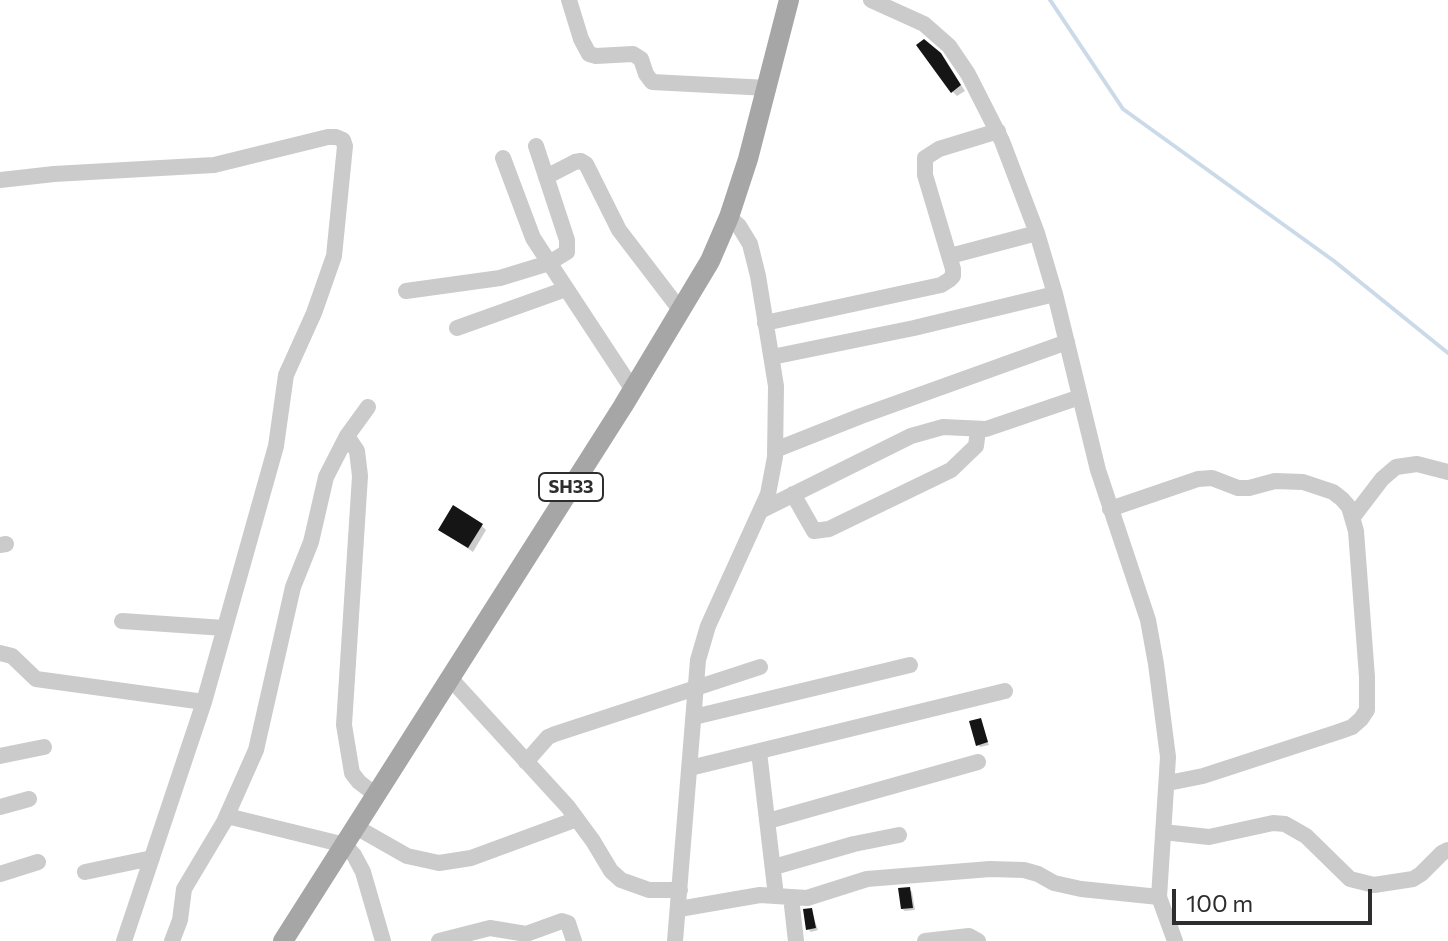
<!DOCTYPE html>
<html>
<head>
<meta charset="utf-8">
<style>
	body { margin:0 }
	#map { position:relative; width:1448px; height:941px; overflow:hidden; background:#fff; font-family:Commissioner,sans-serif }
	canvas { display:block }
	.scale { position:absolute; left:1172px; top:889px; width:200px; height:36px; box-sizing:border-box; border:4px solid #2e2e2e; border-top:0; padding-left:10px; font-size:24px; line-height:28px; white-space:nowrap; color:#2e2e2e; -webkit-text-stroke:6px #fff; paint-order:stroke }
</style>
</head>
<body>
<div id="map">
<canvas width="1448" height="941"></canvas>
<div class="scale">100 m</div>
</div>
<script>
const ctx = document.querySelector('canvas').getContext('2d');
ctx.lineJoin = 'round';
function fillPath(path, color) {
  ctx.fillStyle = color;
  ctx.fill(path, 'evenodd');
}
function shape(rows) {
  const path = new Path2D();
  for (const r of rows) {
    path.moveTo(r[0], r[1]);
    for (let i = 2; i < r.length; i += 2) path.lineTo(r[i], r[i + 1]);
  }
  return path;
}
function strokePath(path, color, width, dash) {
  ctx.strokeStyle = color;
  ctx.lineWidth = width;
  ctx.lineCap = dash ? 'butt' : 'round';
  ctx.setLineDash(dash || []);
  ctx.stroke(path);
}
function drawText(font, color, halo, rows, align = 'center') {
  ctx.font = font + ' Commissioner,sans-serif';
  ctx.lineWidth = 8;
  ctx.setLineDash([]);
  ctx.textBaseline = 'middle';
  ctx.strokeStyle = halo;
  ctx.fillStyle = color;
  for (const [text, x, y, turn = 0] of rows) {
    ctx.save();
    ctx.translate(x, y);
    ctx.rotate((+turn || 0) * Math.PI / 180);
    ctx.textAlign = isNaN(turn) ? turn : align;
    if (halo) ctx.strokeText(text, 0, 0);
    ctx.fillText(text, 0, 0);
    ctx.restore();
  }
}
const shadow = shape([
	[945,61,965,91,957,96,953,92],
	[481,525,486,530,473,552,440,530],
	[980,720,989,745,980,747,978,745],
	[909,889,912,892,915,910,905,911,902,909],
	[811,910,818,930,811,932,808,929]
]);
const stream = shape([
	[1050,0,1123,109,1334,261,1448,353]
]);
const building = shape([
	[924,39,941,53,961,85,951,93,916,45],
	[453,505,483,524,468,548,438,530],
	[981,718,988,742,976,746,969,721],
	[910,887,913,908,901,909,898,888],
	[812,908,816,928,806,930,803,909]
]);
const minor = shape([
	[569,0,581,39,589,54,596,56,633,54,641,59,646,74,652,82,768,88],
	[871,0,924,24,949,46,968,74,1002,141,1037,233,1055,294,1098,470,1148,620,1156,664,1168,757,1159,897,1175,941],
	[503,158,533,238,633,390],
	[546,177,575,162,581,161,586,164,619,230,681,311],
	[0,180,54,174,214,165,328,137,336,137,343,140,345,146,334,256,314,313,286,375,276,446,204,702,124,941],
	[950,256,1037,233],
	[406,291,500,278,549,263,567,252,567,240,536,146],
	[765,323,941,285,949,280,953,276,953,269,925,175,925,158,939,149,998,131],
	[457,328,566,289],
	[772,357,914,328,1055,294],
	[347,436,357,451,360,476,344,725,352,773,359,782,376,795],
	[775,450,861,416,1067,342],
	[793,494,814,531,829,529,951,470,976,446,978,430],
	[1110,509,1198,479,1212,478,1238,488,1249,488,1275,481,1303,482,1333,492,1342,499,1349,507,1356,531,1367,677,1367,710,1361,719,1352,727,1338,732,1203,776,1168,783],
	[762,510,911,436,943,427,986,429,1080,397],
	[1353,517,1382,479,1396,467,1417,464,1448,472],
	[0,545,6,544],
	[122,621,224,628],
	[0,653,12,656,36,679,204,702],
	[450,678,568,807,593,841,611,871,621,880,649,890,680,890],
	[694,717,910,665],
	[759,752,776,896],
	[0,756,44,747],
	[526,762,548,737,555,734,760,667],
	[690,768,1005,691],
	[0,807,29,799],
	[227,816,345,845,354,855,363,872,383,941],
	[768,821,978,762],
	[356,827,407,856,439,863,471,858,577,819],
	[1163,832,1209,837,1273,823,1285,824,1306,836,1350,879,1374,885,1413,879,1421,874,1442,853,1448,850],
	[774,867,854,844,899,835],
	[85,872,152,858],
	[0,874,38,862],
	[791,897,796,941],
	[679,909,760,895,807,898,867,879,990,869,1024,870,1038,874,1054,883,1081,889,1159,897],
	[172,941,180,920,184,889,224,822,256,750,293,587,311,542,326,477,347,436,368,407],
	[439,941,490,928,526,934,562,921,568,923,574,941],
	[675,941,698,660,708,626,768,494,775,457,776,386,758,276,750,244,739,226,729,217],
	[925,941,969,936,978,941]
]);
const major = shape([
	[283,941,623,406,710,261,729,217,748,159,789,0]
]);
const shields = [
	[571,487,64]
];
const shieldNames = [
	["SH33",571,487]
];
fillPath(shadow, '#0003');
strokePath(stream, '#cbdae8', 4);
fillPath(building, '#151515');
strokePath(minor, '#cbcbcb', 16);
strokePath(major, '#a6a6a6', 20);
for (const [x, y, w] of shields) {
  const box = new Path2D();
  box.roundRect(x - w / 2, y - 14, w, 28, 6);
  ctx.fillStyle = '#fff';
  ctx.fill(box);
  strokePath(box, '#2e2e2e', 2);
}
drawText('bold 18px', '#2e2e2e', null, shieldNames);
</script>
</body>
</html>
